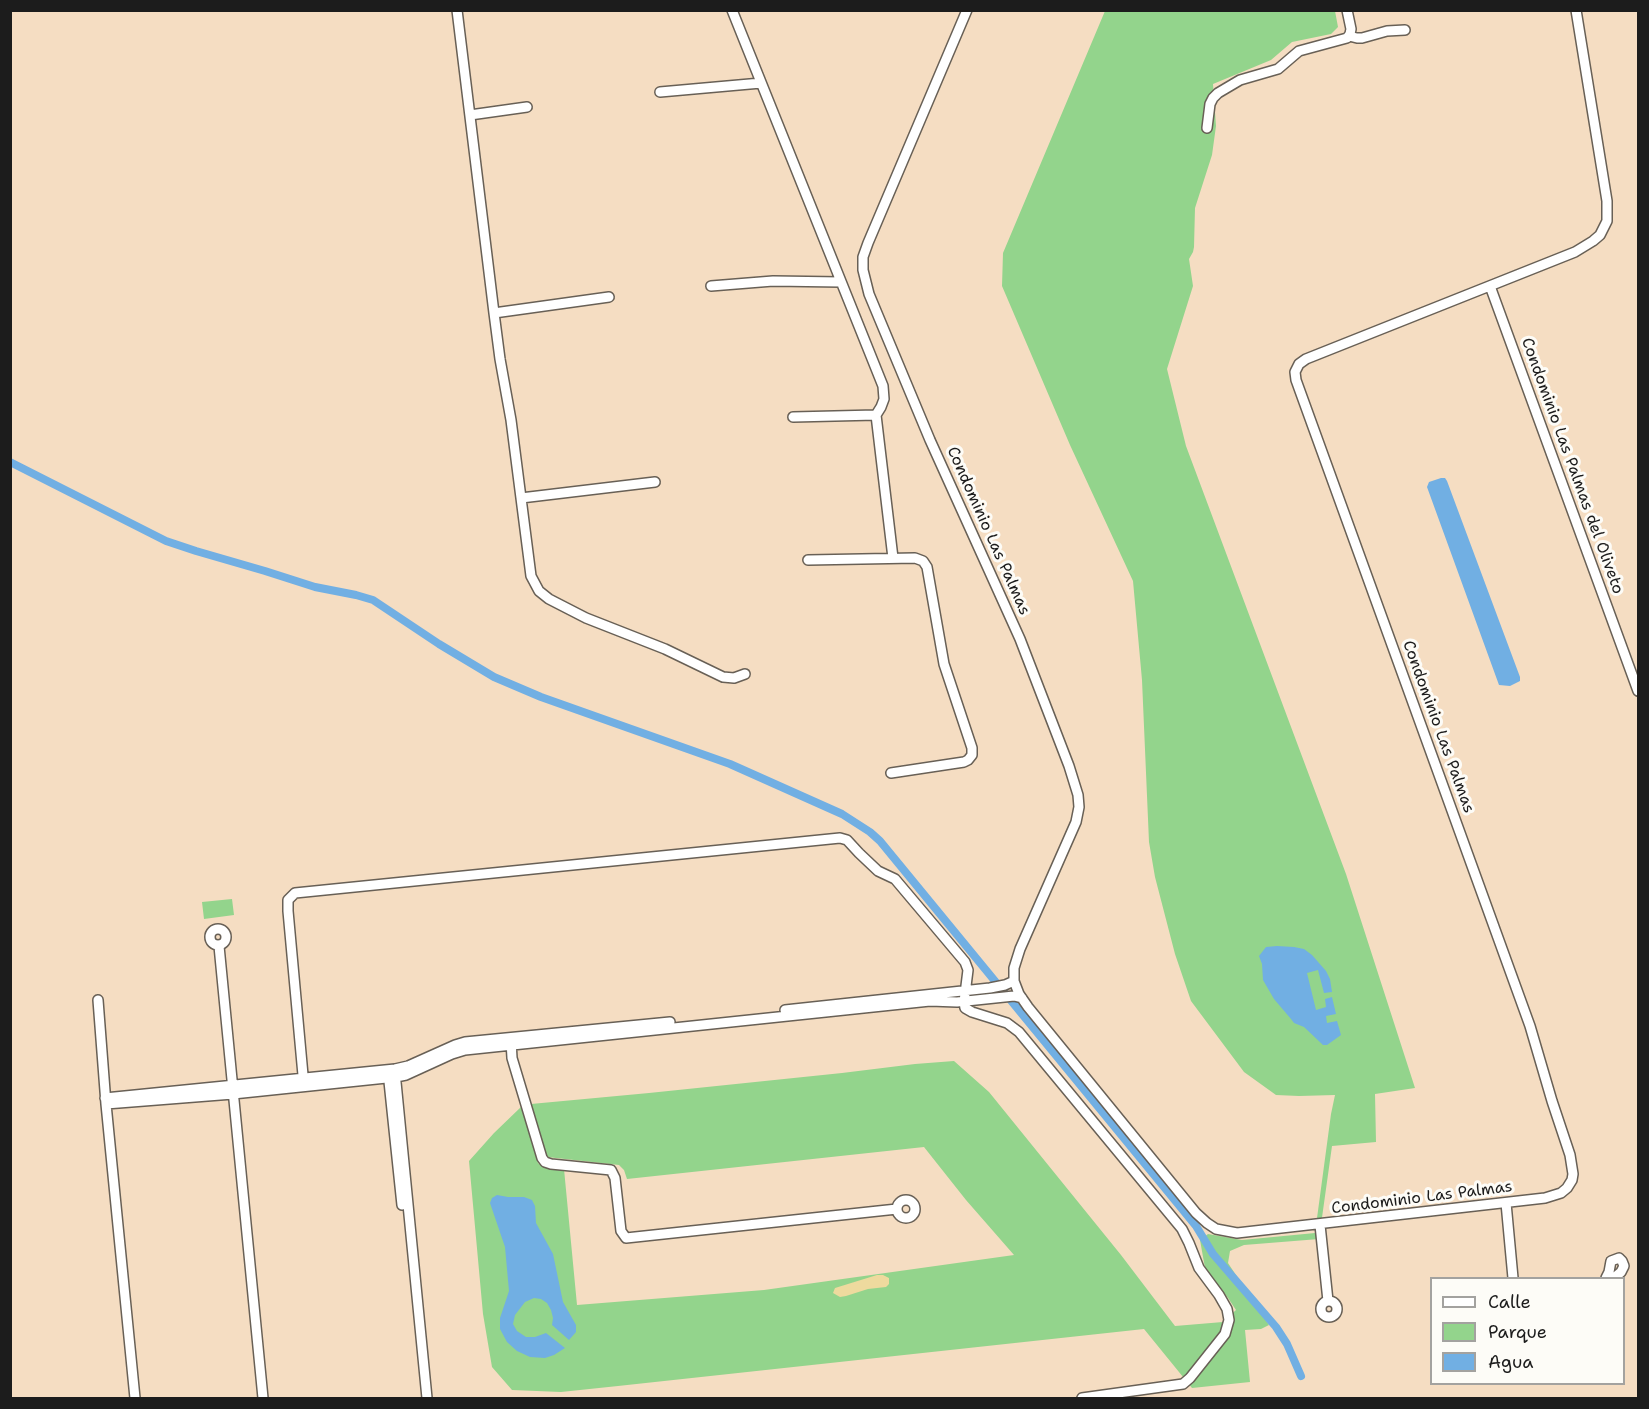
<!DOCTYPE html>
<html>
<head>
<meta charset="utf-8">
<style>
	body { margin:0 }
	#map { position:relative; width:1649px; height:1409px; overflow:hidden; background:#f5ddc2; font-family:"Shantell Sans",sans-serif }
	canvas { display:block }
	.frame { position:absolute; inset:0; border:12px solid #1c1c1c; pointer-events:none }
	.legend { position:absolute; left:1430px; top:1277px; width:195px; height:108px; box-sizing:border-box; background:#fdfcf7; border:2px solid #a3a29f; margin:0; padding:8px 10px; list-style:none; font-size:18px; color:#1c1c1c }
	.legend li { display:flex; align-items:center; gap:12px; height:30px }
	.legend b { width:30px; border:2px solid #a3a29f }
</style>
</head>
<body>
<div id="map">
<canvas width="1649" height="1409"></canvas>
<div class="frame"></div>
<ul class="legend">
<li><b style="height:8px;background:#fff"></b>Calle</li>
<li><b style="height:16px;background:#93d48c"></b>Parque</li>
<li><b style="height:16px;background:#71afe3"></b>Agua</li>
</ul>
</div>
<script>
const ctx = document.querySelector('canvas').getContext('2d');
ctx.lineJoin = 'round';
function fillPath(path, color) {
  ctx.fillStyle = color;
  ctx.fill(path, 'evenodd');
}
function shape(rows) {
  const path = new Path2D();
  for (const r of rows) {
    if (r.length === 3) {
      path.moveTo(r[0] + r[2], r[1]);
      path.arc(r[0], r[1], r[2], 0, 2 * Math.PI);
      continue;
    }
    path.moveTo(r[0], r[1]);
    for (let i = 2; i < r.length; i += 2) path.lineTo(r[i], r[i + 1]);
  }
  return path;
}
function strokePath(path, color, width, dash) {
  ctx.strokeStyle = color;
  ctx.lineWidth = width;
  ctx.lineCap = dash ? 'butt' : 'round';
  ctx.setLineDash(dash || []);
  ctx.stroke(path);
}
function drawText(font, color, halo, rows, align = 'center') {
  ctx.font = font + ' "Shantell Sans",sans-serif';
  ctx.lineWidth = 6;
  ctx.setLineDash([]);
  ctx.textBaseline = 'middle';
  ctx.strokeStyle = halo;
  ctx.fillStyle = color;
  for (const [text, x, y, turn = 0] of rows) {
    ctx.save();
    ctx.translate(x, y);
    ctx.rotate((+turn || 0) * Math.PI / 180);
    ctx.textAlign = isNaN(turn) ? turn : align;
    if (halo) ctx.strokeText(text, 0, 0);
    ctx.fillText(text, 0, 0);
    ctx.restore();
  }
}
const green = shape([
	[1105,11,1335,11,1338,27,1331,34,1292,42,1271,60,1213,84,1216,126,1212,155,1195,208,1194,247,1193,252,1189,259,1193,286,1167,369,1186,446,1346,874,1415,1088,1375,1094,1376,1142,1332,1146,1319,1239,1244,1245,1230,1251,1228,1263,1269,1325,1261,1329,1245,1330,1250,1382,1192,1388,1144,1329,618,1386,561,1392,512,1390,492,1367,483,1314,469,1161,494,1133,521,1107,538,1163,543,1167,564,1169,577,1305,764,1290,1014,1255,966,1200,924,1147,627,1179,624,1170,619,1165,547,1157,531,1104,649,1093,842,1073,915,1064,954,1061,989,1092,1121,1255,1175,1326,1223,1322,1236,1310,1228,1298,1205,1268,1200,1240,1208,1234,1242,1240,1315,1233,1331,1114,1335,1095,1299,1096,1276,1095,1244,1072,1191,1001,1175,954,1155,877,1149,842,1142,680,1133,581,1070,445,1002,286,1003,253],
	[232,899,234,915,204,919,202,902]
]);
const sand = shape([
	[877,1275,883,1275,889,1278,889,1284,886,1287,868,1289,846,1296,840,1297,833,1293,835,1288]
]);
const water = shape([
	[1441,478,1445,478,1447,481,1520,677,1520,681,1510,686,1499,685,1427,487,1429,482],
	[1277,946,1294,947,1304,949,1312,955,1326,971,1330,979,1332,992,1324,993,1318,970,1307,973,1316,1010,1326,1007,1325,999,1332,997,1336,1014,1326,1016,1327,1023,1337,1021,1341,1035,1327,1045,1323,1045,1304,1027,1294,1023,1291,1019,1274,999,1263,980,1262,964,1259,956,1266,947],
	[497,1195,508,1197,524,1197,532,1200,535,1206,536,1223,553,1254,563,1302,576,1325,576,1332,569,1340,552,1325,553,1318,551,1310,547,1303,541,1299,534,1298,525,1302,515,1315,513,1324,517,1331,526,1337,535,1337,546,1333,565,1348,554,1355,545,1358,530,1357,517,1351,507,1342,500,1329,500,1318,509,1291,505,1247,490,1203,492,1198]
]);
const canal = shape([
	[10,462,166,541,196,551,265,571,315,587,356,595,373,600,439,644,494,677,541,697,730,764,842,814,870,832,880,841,1196,1226,1213,1254,1276,1327,1287,1344,1301,1376]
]);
const street = shape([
	[457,10,494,313,500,359,511,420,531,576,539,591,549,599,586,618,665,649,723,677,734,678,745,674],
	[732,10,883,386,884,399,881,407,876,415,893,558],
	[967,10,868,243,863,257,863,270,869,294,930,440,1020,639,1069,766,1078,795,1079,807,1076,822,1020,949,1014,968,1014,981,1019,994,1028,1007,1196,1213,1207,1223,1216,1229,1237,1233,1545,1198,1561,1193,1567,1188,1572,1180,1573,1174,1570,1155,1552,1101,1530,1026,1296,380,1295,372,1299,364,1306,359,1575,252,1593,241,1600,235,1607,221,1607,201,1576,10],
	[1349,36,1357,38,1362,38,1387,31,1405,30],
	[660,92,761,83],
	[470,115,527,107],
	[1207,128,1210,104,1213,98,1218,93,1240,80,1278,69,1299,51,1347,38,1350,34,1351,29,1347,10],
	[711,286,773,281,841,282],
	[1490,286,1638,691],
	[494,313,609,297],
	[793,417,876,415],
	[521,498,655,482],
	[808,560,915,558,923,561,927,567,944,664,972,748,972,755,968,760,964,762,891,773],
	[218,937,8],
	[219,946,263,1398],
	[98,1000,106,1104,135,1398],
	[785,1010,990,988,1005,985,1014,981],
	[511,1041,512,1058,542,1158,545,1162,551,1164,611,1170,615,1178,621,1231,626,1238,897,1209],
	[388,1072,402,1205],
	[395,1072,427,1398],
	[304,1086,288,911,288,900,295,893,840,838,847,840,859,853,878,871,895,879,965,962,968,970,964,1002,965,1008,972,1012,1007,1023,1019,1032,1182,1229,1189,1243,1199,1268,1219,1295,1227,1309,1229,1320,1225,1334,1190,1378,1183,1384,1082,1398],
	[105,1098,395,1069,408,1066,455,1045,465,1042,670,1022],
	[106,1104,233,1094,396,1077,406,1075,452,1054,465,1050,930,1001,957,1002,1014,996,1022,998],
	[906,1209,9],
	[1506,1203,1513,1278],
	[1320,1225,1328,1301],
	[1606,1278,1609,1272,1611,1261,1619,1258,1622,1261,1624,1266,1621,1272,1614,1278],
	[1329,1309,8]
]);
const streetNames = [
	["Condominio Las Palmas del Oliveto",1572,466,70],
	["Condominio Las Palmas",988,531,66],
	["Condominio Las Palmas",1438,727,70],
	["Condominio Las Palmas",1422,1198,-7]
];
fillPath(green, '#93d48c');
fillPath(sand, '#eeda9e');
fillPath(water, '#71afe3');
strokePath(canal, '#71afe3', 8);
strokePath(street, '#686056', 12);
strokePath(street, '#fff', 9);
drawText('16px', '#1c1c1c', '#fdfcf7', streetNames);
</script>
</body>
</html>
